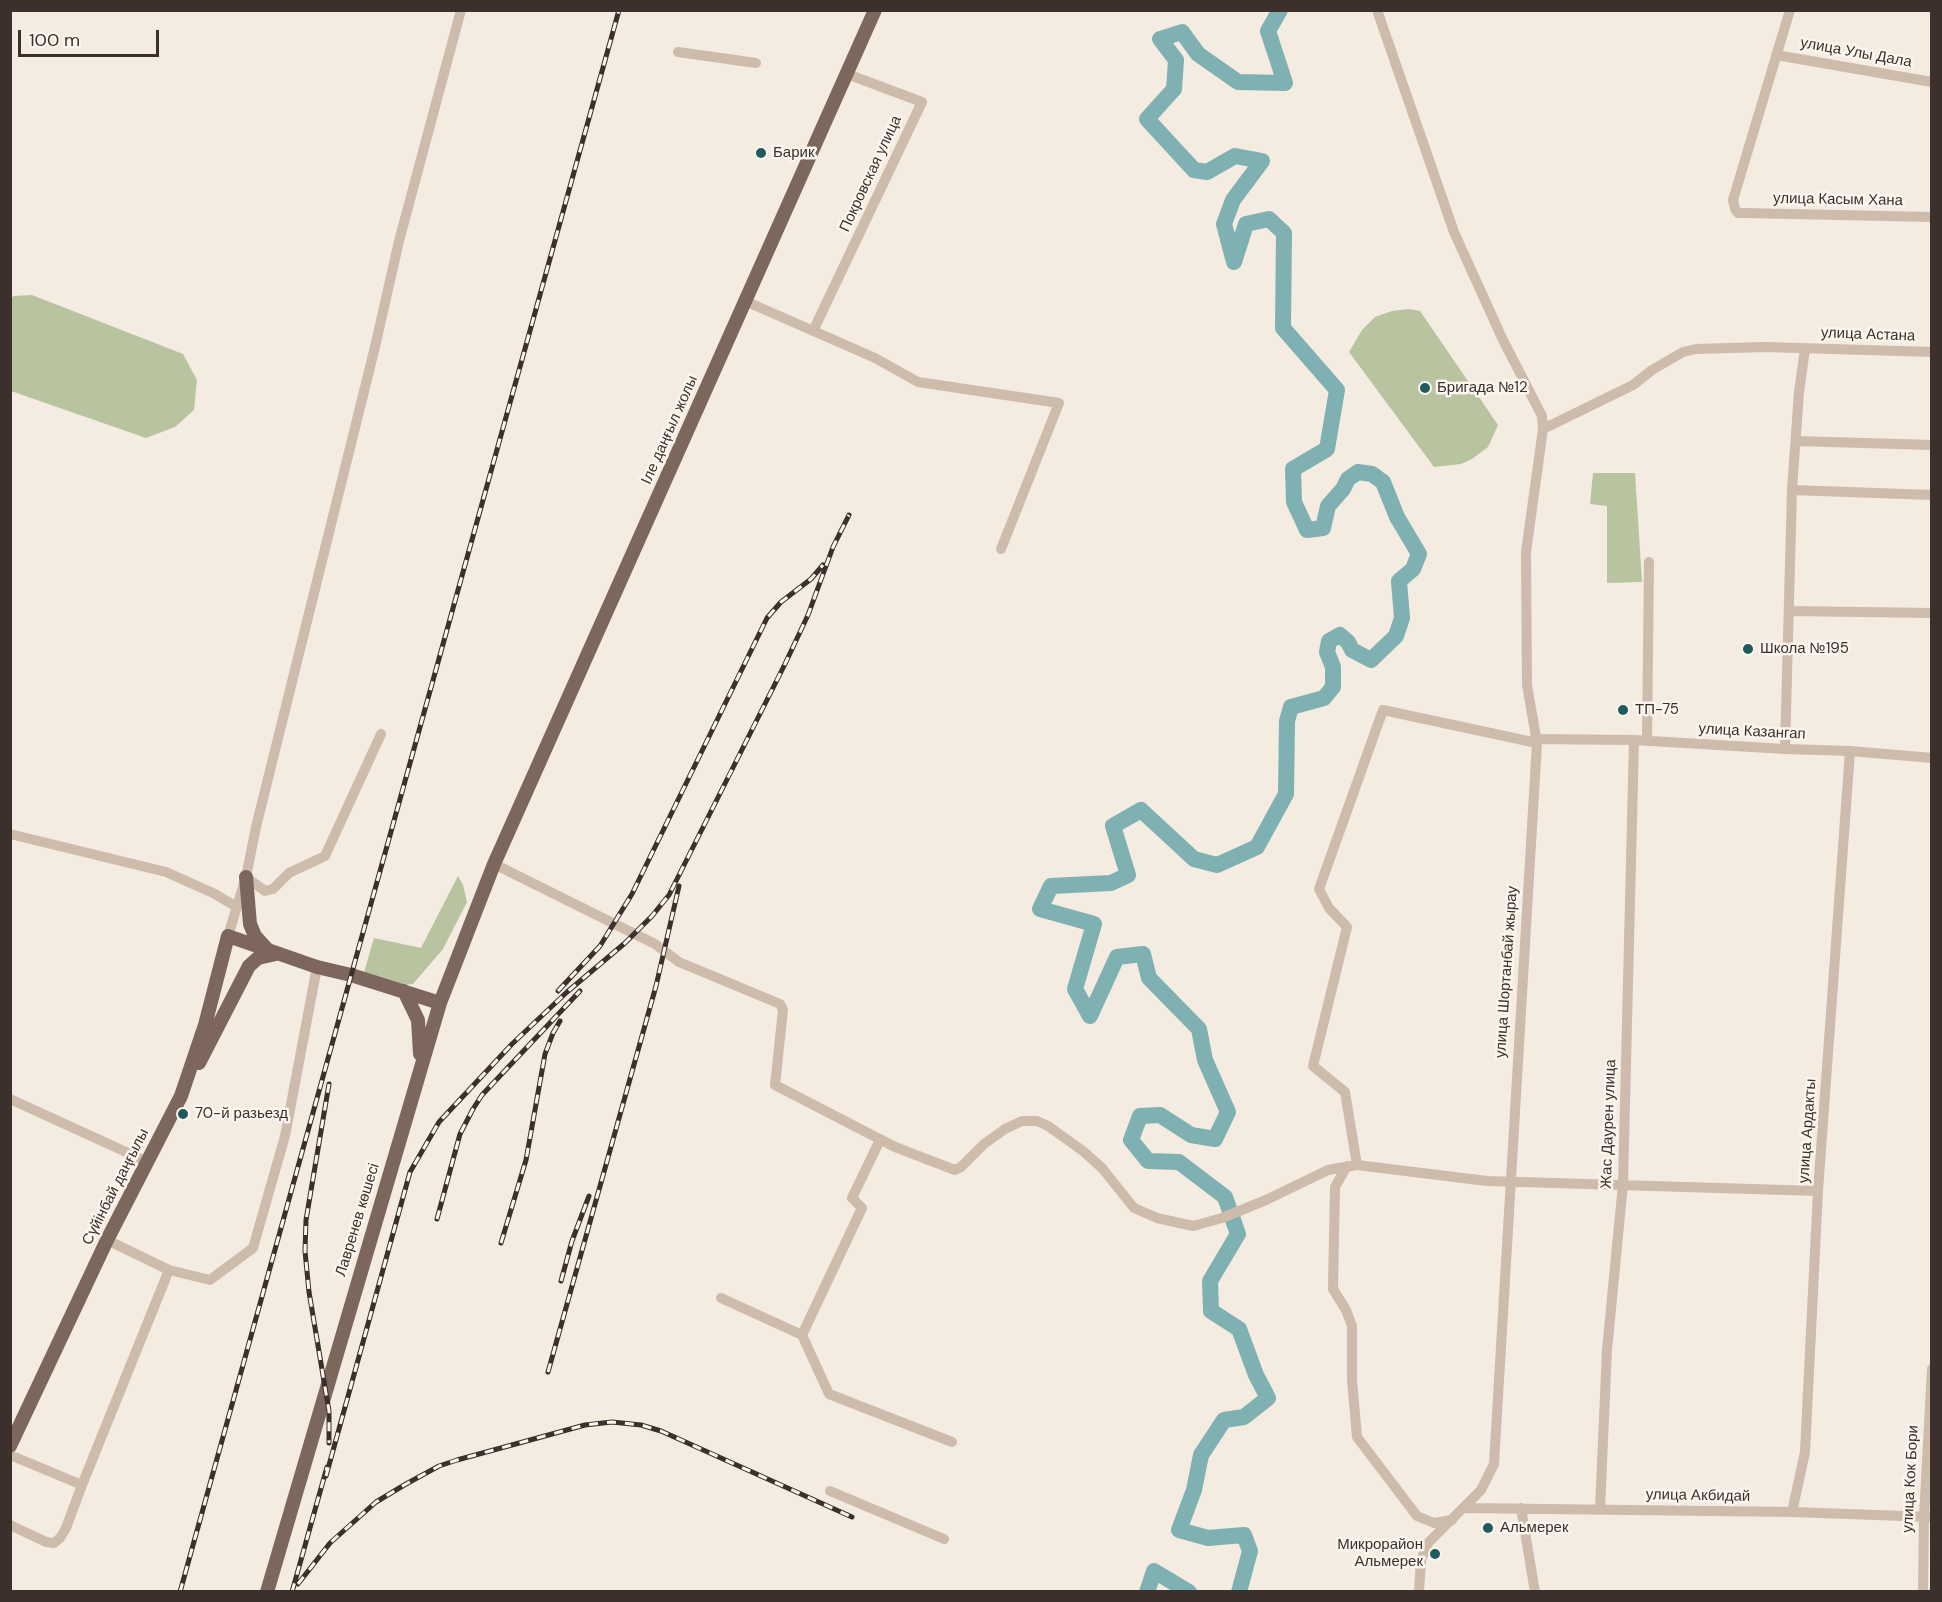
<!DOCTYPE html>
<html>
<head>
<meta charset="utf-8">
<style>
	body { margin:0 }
	#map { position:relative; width:1942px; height:1602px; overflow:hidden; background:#f4ebe1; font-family:"DM Sans",sans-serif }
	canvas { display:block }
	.frame { position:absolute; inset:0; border:12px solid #3b302b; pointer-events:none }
	.scale { position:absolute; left:18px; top:30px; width:141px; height:27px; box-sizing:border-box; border:3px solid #3b302b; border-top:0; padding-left:8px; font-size:18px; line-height:21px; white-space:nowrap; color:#3b302b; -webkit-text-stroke:4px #fbf5ee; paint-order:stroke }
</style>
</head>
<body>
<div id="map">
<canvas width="1942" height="1602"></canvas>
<div class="frame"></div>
<div class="scale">100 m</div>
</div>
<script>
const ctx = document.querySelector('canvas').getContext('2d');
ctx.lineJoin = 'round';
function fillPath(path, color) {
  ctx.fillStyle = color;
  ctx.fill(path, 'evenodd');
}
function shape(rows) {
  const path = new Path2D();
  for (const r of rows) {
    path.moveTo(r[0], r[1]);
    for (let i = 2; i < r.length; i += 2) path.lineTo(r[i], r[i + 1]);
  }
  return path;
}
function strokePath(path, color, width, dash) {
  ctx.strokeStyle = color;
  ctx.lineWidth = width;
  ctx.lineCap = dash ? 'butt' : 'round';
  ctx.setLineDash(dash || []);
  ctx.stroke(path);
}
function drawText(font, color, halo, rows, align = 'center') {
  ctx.font = font + ' "DM Sans",sans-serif';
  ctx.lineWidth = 5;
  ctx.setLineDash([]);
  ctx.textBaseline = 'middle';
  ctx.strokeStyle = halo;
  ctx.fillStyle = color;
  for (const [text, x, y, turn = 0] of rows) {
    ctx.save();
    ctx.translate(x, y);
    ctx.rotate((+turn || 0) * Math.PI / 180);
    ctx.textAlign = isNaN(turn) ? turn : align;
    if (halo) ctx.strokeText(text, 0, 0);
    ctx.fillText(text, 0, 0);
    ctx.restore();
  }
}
const green = shape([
	[32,295,183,354,197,380,194,410,175,427,146,438,11,391,11,298,14,296],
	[1409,309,1420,311,1498,425,1488,447,1472,459,1461,464,1434,467,1349,352,1362,330,1375,317,1392,311],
	[1593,473,1635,473,1642,582,1607,583,1607,506,1590,504],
	[458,876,463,885,467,902,443,949,413,984,403,985,363,976,374,938,421,948]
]);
const river = shape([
	[1147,1592,1154,1571,1189,1592],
	[1239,1592,1250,1551,1244,1535,1208,1538,1179,1530,1194,1490,1201,1455,1224,1420,1244,1417,1268,1398,1256,1375,1239,1329,1211,1311,1210,1281,1238,1234,1225,1197,1179,1162,1148,1161,1131,1140,1140,1116,1160,1115,1191,1135,1215,1139,1228,1112,1205,1060,1199,1029,1149,978,1143,954,1117,957,1090,1016,1075,989,1094,924,1040,909,1051,886,1111,883,1128,875,1113,826,1141,810,1194,859,1217,865,1257,847,1286,794,1287,721,1291,707,1324,698,1333,687,1333,667,1327,652,1329,641,1340,635,1348,642,1352,650,1371,660,1396,636,1402,618,1399,581,1413,569,1419,554,1397,517,1383,482,1372,474,1358,472,1348,479,1343,489,1328,506,1323,528,1307,530,1294,502,1293,469,1327,449,1337,390,1283,328,1284,233,1269,219,1246,224,1234,262,1224,224,1233,200,1262,161,1235,156,1207,172,1194,170,1147,119,1174,89,1176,60,1160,39,1182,32,1198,54,1238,82,1285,83,1268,31,1280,10]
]);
const minor = shape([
	[1377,10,1454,232,1502,338,1542,416,1543,429,1526,552,1527,685,1537,743,1494,1464,1481,1490,1428,1543,1421,1560,1419,1592],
	[1790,10,1733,200,1735,209,1738,213,1744,213,1932,217],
	[678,52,756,63],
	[1776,55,1932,82],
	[745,301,875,358,918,382,1059,403,1001,549],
	[813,331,922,102,847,74],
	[1543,429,1633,385,1652,370,1683,352,1696,349,1765,347,1932,352],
	[1796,441,1932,445],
	[1792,490,1799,392,1805,349],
	[1790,611,1932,613],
	[1535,739,1634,740,1785,749,1850,751,1932,758],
	[1647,741,1649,562],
	[1785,749,1792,490,1932,495],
	[10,834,166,872,213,893,237,907],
	[494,864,655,944,679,962,780,1004,783,1010,775,1085,895,1147,955,1170,961,1167,984,1144,1005,1129,1022,1121,1037,1121,1048,1126,1083,1151,1102,1168,1134,1208,1157,1218,1193,1226,1222,1218,1266,1200,1328,1170,1357,1165,1487,1181,1818,1191],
	[246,877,265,891,273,889,289,873,325,856,381,734],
	[228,936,246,877,256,827,375,347,399,241,461,10],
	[10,1099,148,1162],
	[1357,1165,1345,1092,1313,1066,1347,927,1329,908,1319,889,1383,710,1537,743],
	[1347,1166,1335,1187,1333,1289,1346,1310,1352,1326,1352,1380,1357,1437,1417,1516,1434,1523,1452,1520],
	[169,1270,210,1280,253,1248,285,1136,317,967],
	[721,1298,802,1335,829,1394,952,1442],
	[802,1335,862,1208,852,1198,880,1140],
	[10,1455,82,1485,169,1270,107,1240],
	[830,1491,944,1539],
	[1464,1508,1792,1512,1932,1517],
	[1521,1508,1535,1592],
	[1600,1509,1607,1350,1623,1184,1634,740],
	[1792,1512,1805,1452,1818,1191,1850,751],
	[10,1525,46,1542,54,1543,60,1538,66,1528,82,1485],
	[1923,1592,1924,1517,1932,1369]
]);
const major = shape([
	[246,877,250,924,255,936,267,949],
	[404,991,418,1020,420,1054],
	[199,1063,249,966,258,958,276,954],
	[10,1446,107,1240,181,1096,205,1025,228,936,317,967,351,975,440,1003],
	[267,1592,440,1003,494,864,875,10]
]);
const rail = shape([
	[558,991,600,946,632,894,767,618,781,602,811,579,823,565],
	[329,1084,306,1220,305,1251,309,1292,329,1411,329,1443],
	[437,1219,460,1134,473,1109,482,1095,580,991],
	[501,1243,526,1160,545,1054,553,1033,560,1021],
	[561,1281,572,1241,589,1196],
	[548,1372,656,986,679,886],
	[326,1476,410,1172,439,1122,512,1044,567,992,625,943,652,916,669,895,785,664,808,615,833,547,849,515],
	[298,1584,330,1543,376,1502,406,1484,439,1466,457,1460,585,1425,612,1422,641,1425,661,1431,852,1517],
	[180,1592,619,10],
	[292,1592,327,1467]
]);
const markers = [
	[761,153,6,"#1f5a5e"],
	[1425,388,6,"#1f5a5e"],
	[1748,649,6,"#1f5a5e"],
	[1623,710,6,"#1f5a5e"],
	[183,1114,6,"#1f5a5e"],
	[1488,1528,6,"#1f5a5e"],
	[1435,1554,6,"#1f5a5e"]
];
const streetNames = [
	["улица Улы Дала",1856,53,10],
	["Покровская улица",871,174,-65],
	["улица Касым Хана",1838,200,1],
	["улица Астана",1868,335,2],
	["Іле даңғыл жолы",670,430,-66],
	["улица Казангап",1752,732,3],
	["улица Шортанбай жырау",1507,972,-86],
	["Жас Даурен улица",1609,1124,-88],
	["улица Ардакты",1808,1131,-86],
	["Сүйінбай даңғылы",116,1187,-63],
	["Лавренев көшесі",358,1220,-73],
	["улица Кок Бори",1911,1479,-87],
	["улица Акбидай",1698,1496,1]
];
const poiNames = [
	["Барик",773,153],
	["Бригада №12",1437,388],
	["Школа №195",1760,649],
	["ТП-75",1635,710],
	["70-й разьезд",195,1114],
	["Альмерек",1500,1528],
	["Микрорайон",1423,1545,"right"],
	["Альмерек",1423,1562,"right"]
];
fillPath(green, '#b8c4a0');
strokePath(river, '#7fb0b2', 16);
strokePath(minor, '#cdbbac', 10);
strokePath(major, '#7d675c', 14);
strokePath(rail, '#3b302b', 5);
strokePath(rail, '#fbf5ee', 3, [9]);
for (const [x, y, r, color] of markers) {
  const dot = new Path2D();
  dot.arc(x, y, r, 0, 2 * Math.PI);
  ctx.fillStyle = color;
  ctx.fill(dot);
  strokePath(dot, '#fbf5ee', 2);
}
drawText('15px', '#3b302b', '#fbf5ee', streetNames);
drawText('15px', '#3b302b', '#fbf5ee', poiNames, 'left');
</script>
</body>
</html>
